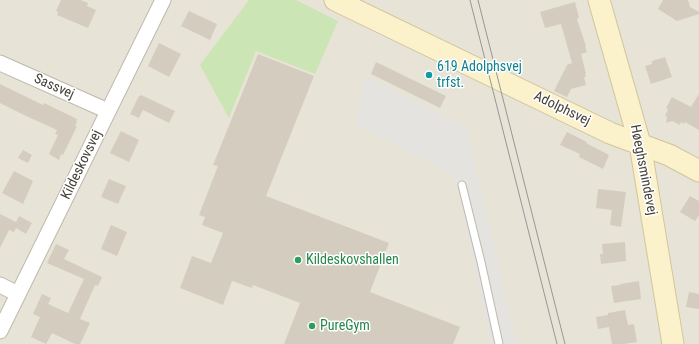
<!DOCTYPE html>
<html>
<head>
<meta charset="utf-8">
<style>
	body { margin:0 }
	canvas { display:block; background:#f3f1e9 }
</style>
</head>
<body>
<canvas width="699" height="344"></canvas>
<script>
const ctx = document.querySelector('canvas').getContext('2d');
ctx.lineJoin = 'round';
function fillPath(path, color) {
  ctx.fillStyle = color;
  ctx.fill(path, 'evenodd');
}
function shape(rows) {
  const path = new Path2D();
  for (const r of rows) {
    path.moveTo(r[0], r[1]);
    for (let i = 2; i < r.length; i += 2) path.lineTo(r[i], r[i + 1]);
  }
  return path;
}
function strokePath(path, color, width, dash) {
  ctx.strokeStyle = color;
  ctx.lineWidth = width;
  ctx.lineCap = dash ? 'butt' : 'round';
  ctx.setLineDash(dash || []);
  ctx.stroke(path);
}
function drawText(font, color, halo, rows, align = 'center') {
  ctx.font = font + ' "Roboto Condensed",sans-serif';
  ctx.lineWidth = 3;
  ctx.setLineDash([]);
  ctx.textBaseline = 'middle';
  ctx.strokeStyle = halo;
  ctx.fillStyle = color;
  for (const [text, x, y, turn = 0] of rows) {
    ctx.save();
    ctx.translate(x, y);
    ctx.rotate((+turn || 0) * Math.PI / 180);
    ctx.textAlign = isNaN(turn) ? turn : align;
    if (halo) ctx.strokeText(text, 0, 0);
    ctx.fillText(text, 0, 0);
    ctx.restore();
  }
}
const residential = shape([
	[0,0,699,0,699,344,0,344]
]);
const green = shape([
	[249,0,296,0,338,21,315,74,256,51,229,118,200,65]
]);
const parking = shape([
	[366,76,466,128,517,344,491,344,455,175,355,124]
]);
const building = shape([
	[61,0,81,0,88,3,87,6,96,10,88,28,57,15,58,12,56,11],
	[663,0,688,0,690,7,699,12,699,14,677,21,658,9],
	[575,2,579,18,577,19,586,46,585,47,587,52,581,54,586,74,585,74,586,77,584,77,586,85,571,89,567,97,554,91,567,65,572,63,561,24,545,28,540,12],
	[189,11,217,24,210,40,181,26],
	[159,43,181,54,169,77,148,66],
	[258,54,314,76,266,196,389,243,370,292,460,327,453,344,284,344,300,303,253,285,252,288,232,281,223,305,180,288,192,256,211,263,223,233,202,225,205,217,199,215,218,166,213,165],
	[665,57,672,77,651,84,645,66,652,64,652,61],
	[376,62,446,96,440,108,371,74],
	[0,84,43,105,44,103,77,119,76,121,77,122,75,126,77,126,63,155,61,154,59,160,49,154,58,135,55,134,57,130,24,115,0,103],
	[699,94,699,130,685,122,684,124,681,122,680,125,672,121,666,123,667,117,665,116,668,109,666,108,672,97,691,107],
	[141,95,175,111,169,123,143,110,139,118,130,114,139,96,140,96],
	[121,131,139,140,129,162,110,153],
	[567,132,587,142,586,143,609,155,603,169,579,157,580,154,560,145],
	[23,150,32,155,28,163,18,158],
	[14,171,33,181,23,204,2,193],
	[109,179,126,186,118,204,101,197],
	[598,189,626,192,621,227,610,225,612,210,596,208],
	[690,196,699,201,699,215,695,221,680,212],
	[0,214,16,222,19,216,32,223,26,234,16,228,14,232,9,230,0,248],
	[111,225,127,232,117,256,101,249],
	[625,242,626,261,601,264,600,254,603,254,602,244],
	[56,244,69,250,64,259,102,277,98,286,95,285,80,319,90,323,80,344,75,344,52,333,46,344,31,337,40,317,33,314,42,294,51,298,48,304,68,313,84,279,47,263],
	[639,281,641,299,614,303,611,286,620,285,620,284],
	[689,292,699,294,699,309,686,307],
	[625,310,628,325,634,324,637,342,624,344,612,344,609,327,598,329,596,317,608,315,608,313]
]);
const lane = shape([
	[462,185,481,262,499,344]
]);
const street = shape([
	[0,63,108,111],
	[0,285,18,294],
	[0,331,163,0]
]);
const secondary = shape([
	[335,0,610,133,669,155,699,171],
	[599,0,640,144,673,344]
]);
const tram = shape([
	[470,0,557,344],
	[478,0,565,344]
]);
const markers = [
	[429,75,4,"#0f9aa8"],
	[298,260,4,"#2e9e5b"],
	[312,326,4,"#2e9e5b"]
];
const cultureNames = [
	["619 Adolphsvej",437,67],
	["trfst.",437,83]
];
const streetNames = [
	["Sassvej",54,87,24],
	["Adolphsvej",562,109,26],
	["Kildeskovsvej",82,165,-64],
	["Høeghsmindevej",643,170,79]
];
const leisureNames = [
	["Kildeskovshallen",306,260],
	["PureGym",320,326]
];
fillPath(residential, '#e7e3d7');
fillPath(green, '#cce5b4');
fillPath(parking, '#e5e3e0');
fillPath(building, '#d4cdbf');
strokePath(lane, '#beb9ac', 9);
strokePath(street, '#beb9ac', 17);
strokePath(secondary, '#d0c59b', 23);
strokePath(lane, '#fff', 7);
strokePath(street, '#fff', 15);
strokePath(secondary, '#fbf2cb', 21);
strokePath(tram, '#979797', 1);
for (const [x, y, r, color] of markers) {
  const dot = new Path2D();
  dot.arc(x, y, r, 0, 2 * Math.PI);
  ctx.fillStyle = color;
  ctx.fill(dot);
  strokePath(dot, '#fff', 1.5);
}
drawText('14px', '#0d838f', '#fff', cultureNames, 'left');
drawText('14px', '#464138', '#fff', streetNames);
drawText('14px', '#27864d', '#fff', leisureNames, 'left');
</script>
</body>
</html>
